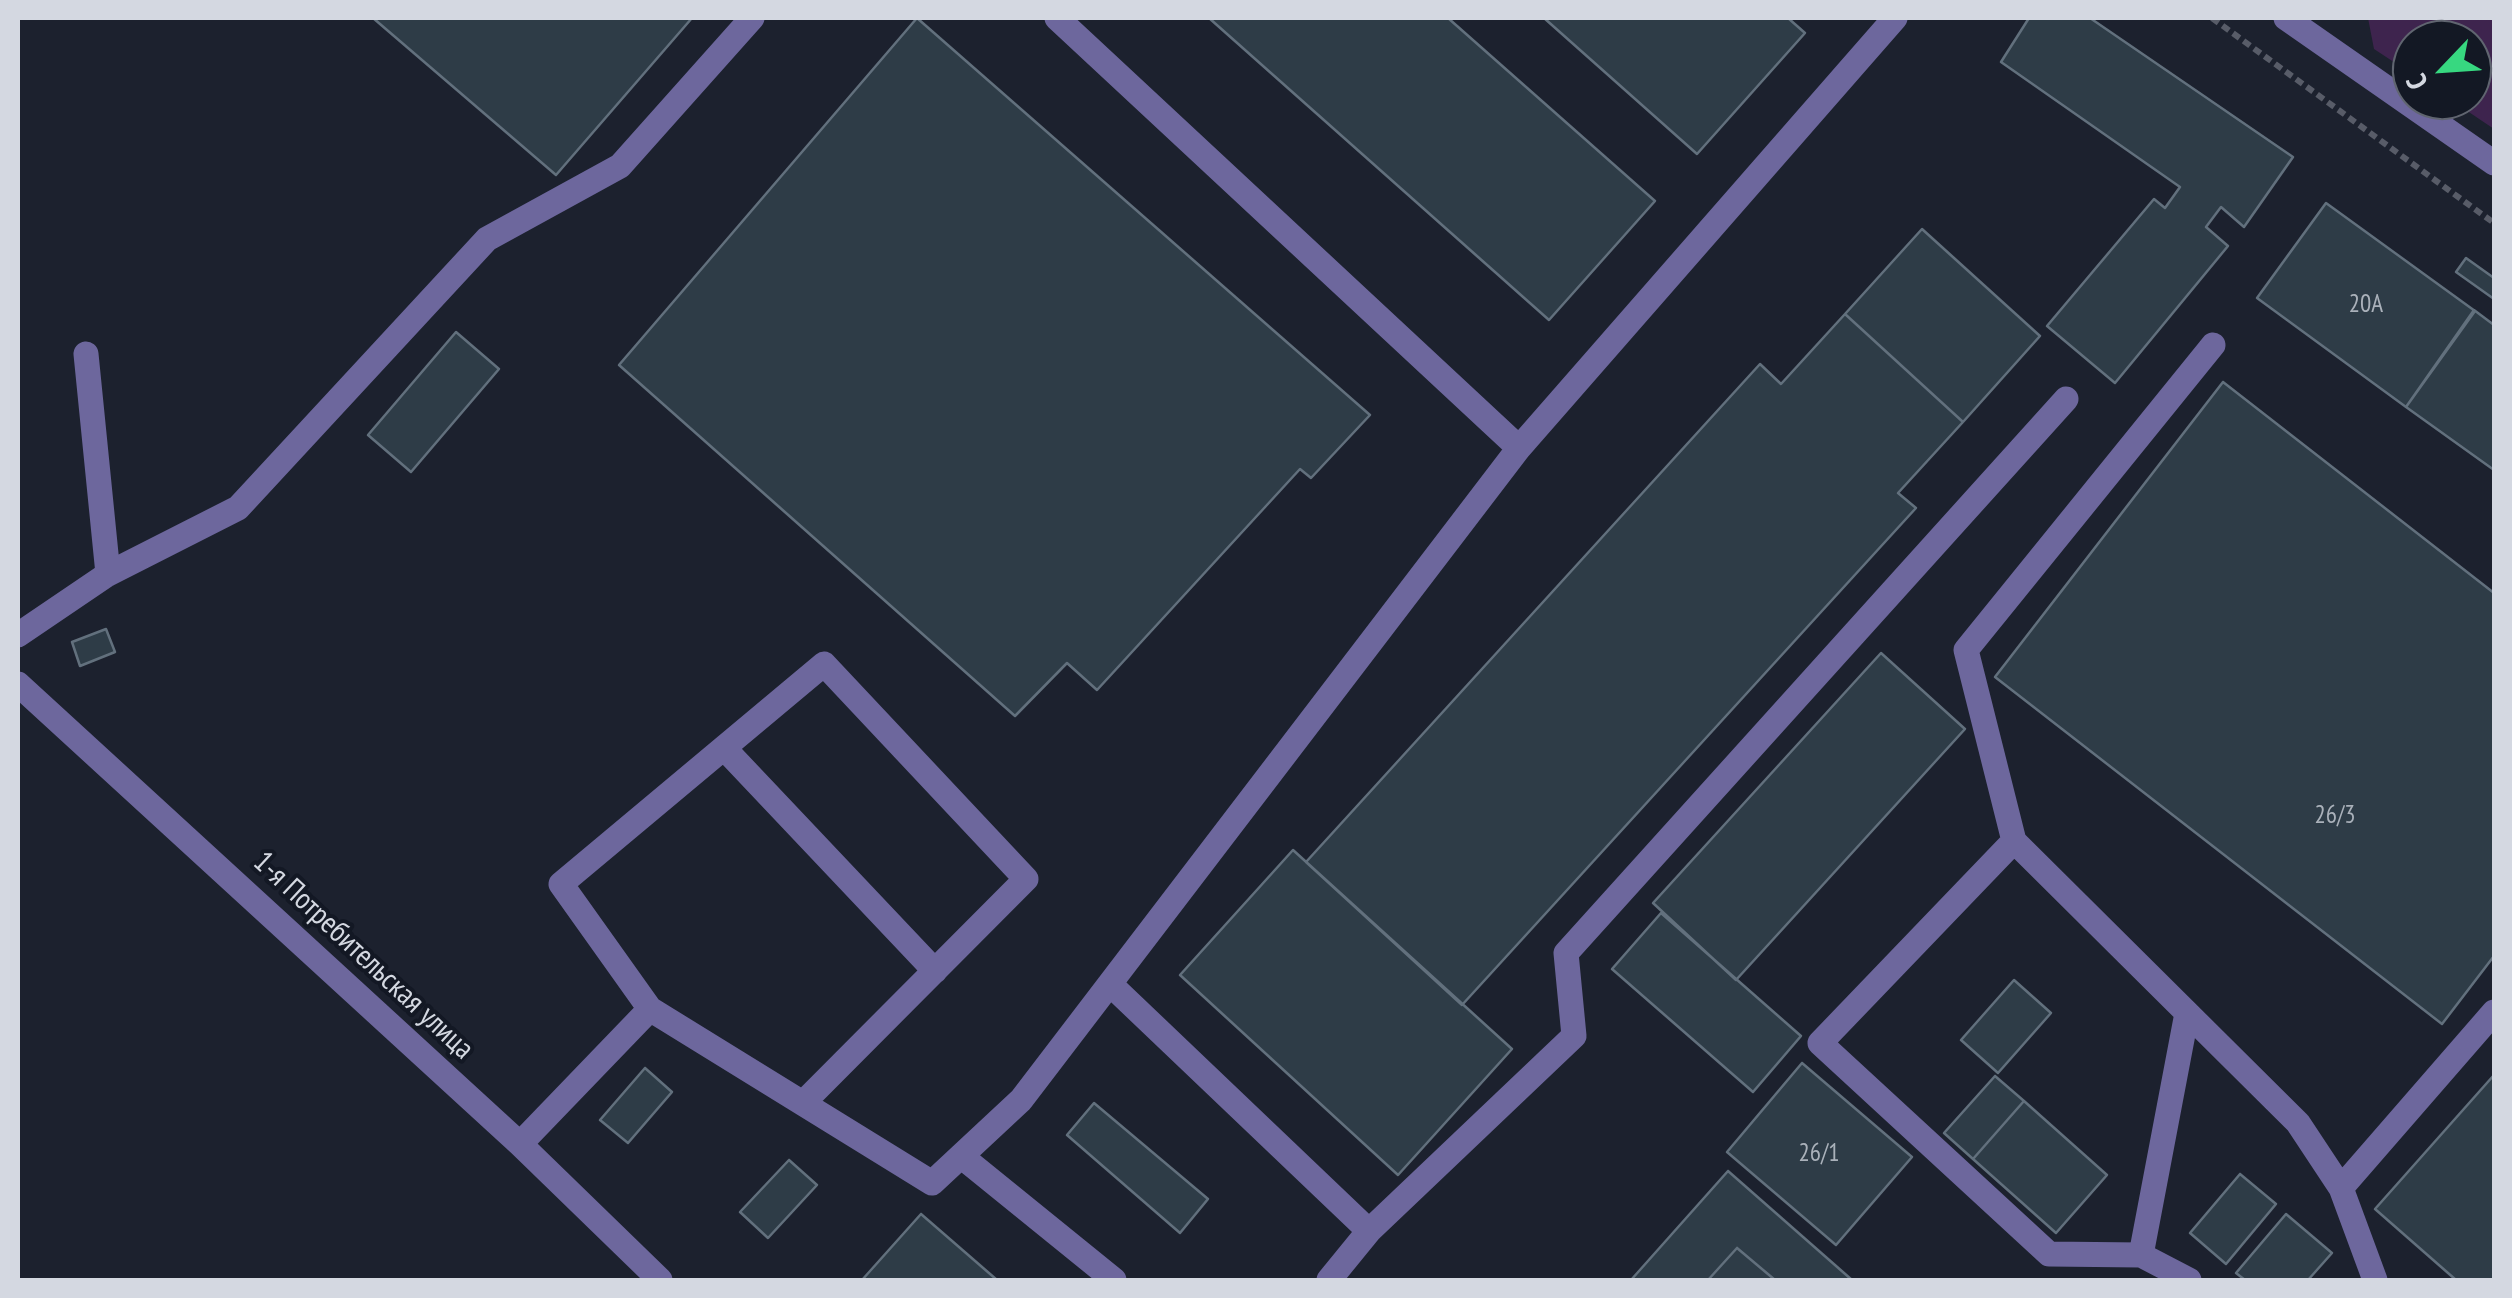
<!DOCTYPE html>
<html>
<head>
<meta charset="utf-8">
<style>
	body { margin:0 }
	#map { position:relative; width:2512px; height:1298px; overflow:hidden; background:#1c212e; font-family:"PT Sans Narrow",sans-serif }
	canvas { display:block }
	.frame { position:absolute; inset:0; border:20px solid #d4d8e1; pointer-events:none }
	.north { position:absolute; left:2392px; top:20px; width:100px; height:100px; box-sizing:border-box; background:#131824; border:2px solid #606570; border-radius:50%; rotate:245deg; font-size:28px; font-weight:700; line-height:40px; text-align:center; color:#d4d8e1 }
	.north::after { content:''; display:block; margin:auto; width:35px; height:45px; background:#37d880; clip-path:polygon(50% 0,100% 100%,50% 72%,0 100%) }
</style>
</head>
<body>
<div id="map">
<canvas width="2512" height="1298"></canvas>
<div class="frame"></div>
<div class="north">С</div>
</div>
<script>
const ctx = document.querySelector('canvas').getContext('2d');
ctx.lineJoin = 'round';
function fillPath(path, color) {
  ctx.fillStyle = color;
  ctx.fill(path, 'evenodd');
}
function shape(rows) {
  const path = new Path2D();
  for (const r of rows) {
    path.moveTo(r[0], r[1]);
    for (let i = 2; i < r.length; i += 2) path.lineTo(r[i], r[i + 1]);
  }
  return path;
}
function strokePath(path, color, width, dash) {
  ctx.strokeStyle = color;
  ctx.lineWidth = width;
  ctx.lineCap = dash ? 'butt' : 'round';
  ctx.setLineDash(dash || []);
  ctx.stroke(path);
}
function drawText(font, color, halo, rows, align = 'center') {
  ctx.font = font + ' "PT Sans Narrow",sans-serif';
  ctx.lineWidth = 8;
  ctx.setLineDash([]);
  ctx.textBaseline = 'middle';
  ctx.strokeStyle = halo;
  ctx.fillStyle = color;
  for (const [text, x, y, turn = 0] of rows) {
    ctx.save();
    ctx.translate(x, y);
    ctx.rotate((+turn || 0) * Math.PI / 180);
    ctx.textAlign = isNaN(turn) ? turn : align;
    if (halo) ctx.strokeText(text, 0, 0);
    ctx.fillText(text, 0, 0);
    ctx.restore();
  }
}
const green = shape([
	[2368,18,2494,18,2494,129,2451,100,2472,100,2472,40,2412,40,2412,74,2374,49]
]);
const building = shape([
	[373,18,692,18,556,175,373,18],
	[917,18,1370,415,1311,478,1300,469,1097,690,1067,663,1015,716,619,365,917,18],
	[1209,18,1448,18,1655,201,1549,320,1209,18],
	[1544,18,1788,18,1805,33,1697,154,1544,18],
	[2029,18,2090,18,2293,157,2244,227,2221,207,2206,227,2228,246,2115,383,2047,326,2154,199,2165,208,2180,187,2001,62,2029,18],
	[2326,203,2475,311,2406,407,2257,298,2326,203],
	[1922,229,2040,336,1963,422,1845,314,1922,229],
	[2466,258,2494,278,2494,299,2456,272,2466,258],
	[2474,310,2494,325,2494,470,2406,407,2474,310],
	[1845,314,1963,422,1898,493,1916,508,1462,1005,1306,862,1760,364,1781,384,1845,314],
	[456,332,499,369,411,472,368,435,456,332],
	[2223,382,2494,593,2494,956,2442,1024,1995,677,2223,382],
	[106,629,115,652,80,666,72,642,106,629],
	[1881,653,1965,729,1736,980,1653,903,1881,653],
	[1293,850,1512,1049,1398,1175,1180,975,1293,850],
	[1661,913,1801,1036,1753,1092,1612,969,1661,913],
	[2014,980,2051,1013,1998,1073,1961,1040,2014,980],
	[1802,1063,1912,1157,1836,1245,1727,1152,1802,1063],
	[645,1068,672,1092,628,1143,600,1120,645,1068],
	[2494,1075,2494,1280,2456,1280,2375,1209,2494,1075],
	[1995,1076,2024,1101,1973,1159,1944,1133,1995,1076],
	[2024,1101,2107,1175,2056,1233,1973,1159,2024,1101],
	[1094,1103,1208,1199,1180,1233,1067,1135,1094,1103],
	[789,1160,817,1185,768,1238,740,1212,789,1160],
	[1728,1171,1852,1280,1775,1280,1737,1248,1708,1280,1631,1280,1728,1171],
	[2240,1174,2276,1204,2226,1264,2190,1233,2240,1174],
	[921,1214,997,1280,862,1280,921,1214],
	[2286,1214,2332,1253,2308,1280,2245,1280,2236,1273,2286,1214],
	[1737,1248,1775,1280,1708,1280,1737,1248]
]);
const path = shape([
	[2212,18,2494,223]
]);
const minor = shape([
	[1057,18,1519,448],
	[2286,18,2494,163],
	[2213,345,1966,650,2014,841,2298,1123,2341,1188,2375,1280],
	[86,354,108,574],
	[18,635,108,574,238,508,487,239,620,166,752,18],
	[18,684,520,1144,660,1280],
	[724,748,935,971],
	[2014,841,1820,1043,2049,1254,2141,1255,2189,1280],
	[1110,984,1369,1231],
	[650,1009,561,884,824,664,1026,879,803,1103],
	[520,1144,650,1009,932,1183,1021,1100,1519,448,1895,18],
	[961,1156,1114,1280],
	[2341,1188,2494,1012],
	[2141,1255,2187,1013],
	[1329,1280,1369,1231,1574,1036,1566,953,2066,399]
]);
const numberNames = [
	["20А",2366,305],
	["26/3",2335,816],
	["26/1",1819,1154]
];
const streetNames = [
	["1-я Потребительская улица",363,956,43]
];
fillPath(green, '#3e244e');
fillPath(building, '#2e3c47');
strokePath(building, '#62707d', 2.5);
strokePath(path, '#585c68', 6, [8, 5]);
strokePath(minor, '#6d679d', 25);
drawText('25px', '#aab1ba', null, numberNames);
drawText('30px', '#d4d8e1', '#131824', streetNames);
</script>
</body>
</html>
